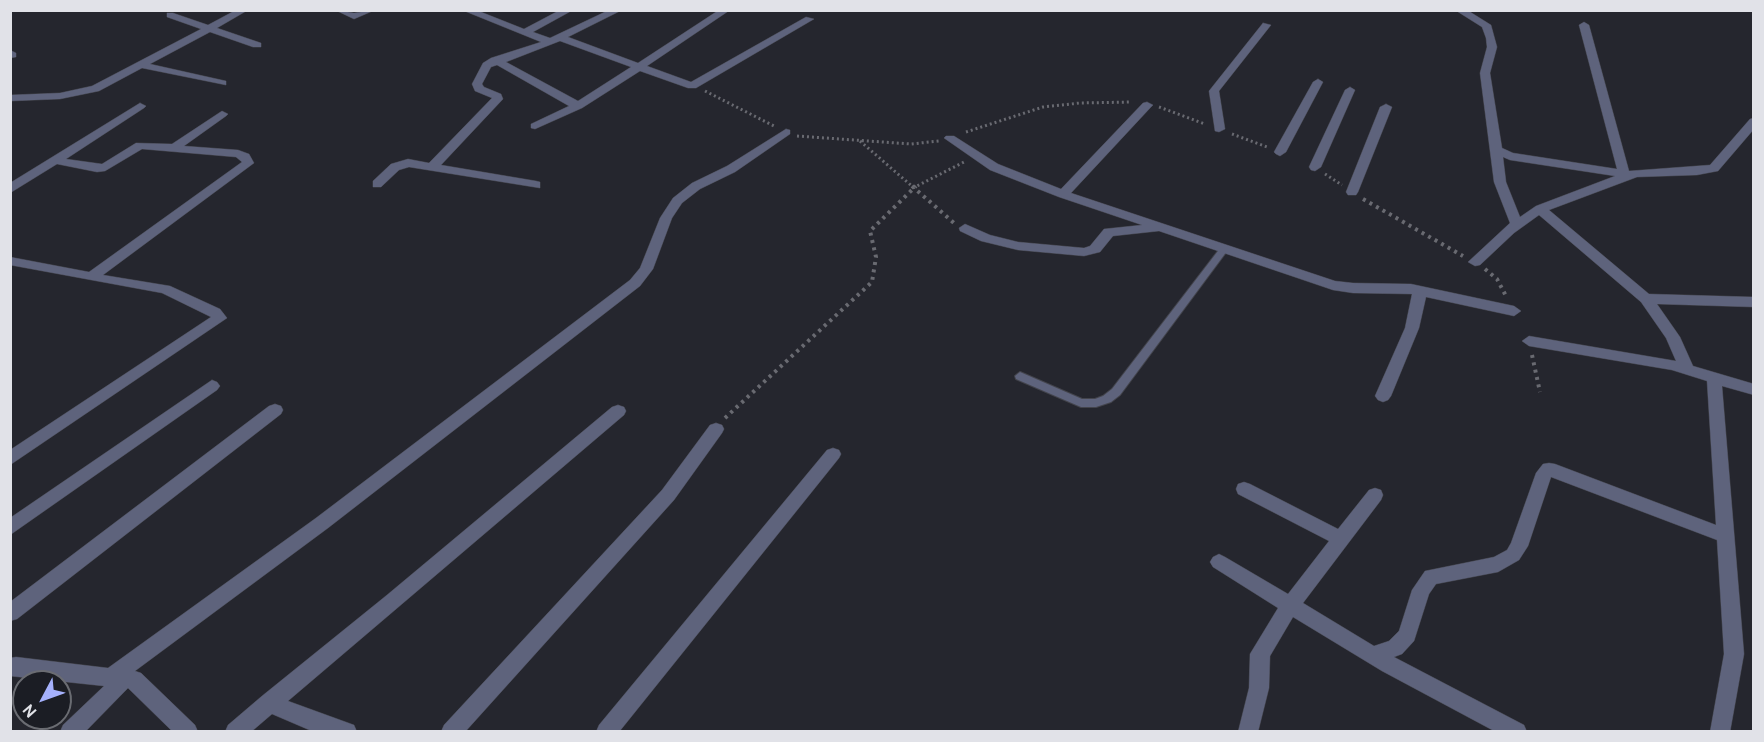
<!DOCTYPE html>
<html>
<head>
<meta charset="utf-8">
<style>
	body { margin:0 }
	#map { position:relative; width:1764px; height:742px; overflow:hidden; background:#25262e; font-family:Cabin,sans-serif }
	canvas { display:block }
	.frame { position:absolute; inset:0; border:12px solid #e1e2e8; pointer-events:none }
	.north { position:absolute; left:12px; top:670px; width:60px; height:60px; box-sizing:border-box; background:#1b1d24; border:2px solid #6a6c72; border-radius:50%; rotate:229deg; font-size:16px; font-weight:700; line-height:24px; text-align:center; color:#e1e2e8 }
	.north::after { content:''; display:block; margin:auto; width:21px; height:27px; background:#a5b1fc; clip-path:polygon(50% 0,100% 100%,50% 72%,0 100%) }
</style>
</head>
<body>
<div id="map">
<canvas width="1764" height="742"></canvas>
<div class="frame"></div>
<div class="north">N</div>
</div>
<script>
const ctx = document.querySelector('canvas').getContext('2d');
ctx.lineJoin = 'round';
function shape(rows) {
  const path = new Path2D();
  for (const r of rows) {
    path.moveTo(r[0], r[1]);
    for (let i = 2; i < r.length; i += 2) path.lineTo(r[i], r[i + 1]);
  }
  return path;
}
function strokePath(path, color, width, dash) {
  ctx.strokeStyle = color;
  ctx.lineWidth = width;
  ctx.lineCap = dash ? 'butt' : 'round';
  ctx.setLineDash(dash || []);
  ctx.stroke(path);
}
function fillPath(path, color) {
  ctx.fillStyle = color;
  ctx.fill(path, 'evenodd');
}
const pathFar1 = shape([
	[705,91,776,127],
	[1159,107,1205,124],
	[966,132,1043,107,1080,103,1131,102],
	[1232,134,1267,147],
	[797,136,911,144,939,141],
	[860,141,914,188],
	[1325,174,1342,185],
	[913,188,964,162]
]);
const path = shape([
	[912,186,954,223],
	[1363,199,1463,256],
	[1485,269,1497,279,1506,296],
	[1532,355,1540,392],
	[725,418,872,282,876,257,870,231,916,186]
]);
const lane = shape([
	[1224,246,1229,249,1227,251,1120,395,1111,402,1096,407,1081,407,1016,379,1015,376,1020,372,1082,399,1095,399,1103,396,1112,389,1221,247,1224,246]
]);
const street = shape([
	[236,10,248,10,217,28,261,43,261,47,253,47,210,32,150,64,226,81,226,85,142,68,99,91,60,99,10,101,10,95,60,93,92,86,201,29,167,17,167,13,173,13,208,25,236,10],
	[335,10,354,13,375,10,354,19,335,10],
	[462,10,476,10,524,29,560,10,573,10,533,32,550,38,609,10,622,10,568,37,638,63,719,10,730,10,647,66,691,82,806,17,814,19,696,88,688,88,640,71,582,108,535,129,531,128,531,124,569,106,497,65,491,67,482,84,484,87,501,94,503,99,441,165,536,181,540,182,540,188,409,167,399,170,381,187,373,187,373,181,391,164,408,159,429,163,492,98,475,91,472,84,483,63,491,58,541,42,462,10],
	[560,41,631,67,578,101,506,62,560,41],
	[1455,10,1467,10,1491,25,1497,47,1490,73,1502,148,1513,153,1617,169,1579,25,1584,22,1589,25,1629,171,1710,165,1750,119,1754,118,1754,129,1718,171,1697,175,1637,177,1549,210,1649,294,1754,297,1754,307,1657,304,1680,337,1693,366,1754,384,1754,395,1722,386,1744,654,1730,732,1710,732,1724,654,1717,540,1551,477,1528,546,1519,560,1498,572,1436,584,1429,594,1414,641,1402,654,1394,657,1524,725,1527,732,1496,732,1382,671,1293,617,1270,656,1269,688,1258,732,1238,732,1249,688,1250,654,1278,608,1213,567,1210,562,1213,557,1219,554,1225,557,1288,594,1329,541,1238,494,1236,489,1238,484,1244,482,1250,484,1338,529,1369,490,1375,488,1381,490,1383,495,1381,500,1303,603,1374,646,1389,641,1399,631,1412,590,1425,571,1494,557,1507,550,1511,543,1536,473,1543,464,1549,463,1555,464,1716,525,1707,381,1672,370,1529,346,1522,341,1529,336,1676,361,1666,338,1641,302,1539,215,1514,233,1480,265,1475,266,1468,262,1510,223,1494,182,1480,73,1487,47,1486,38,1482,27,1455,10],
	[1503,157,1510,160,1615,176,1536,206,1520,217,1506,182,1503,157],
	[1263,23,1271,25,1219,91,1225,129,1219,132,1215,131,1209,91,1263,23],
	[10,50,16,53,16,57,10,58,10,50],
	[1318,79,1323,82,1286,152,1280,156,1276,154,1274,152,1313,82,1318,79],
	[1350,87,1355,90,1321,167,1315,171,1311,170,1309,167,1345,90,1350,87],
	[1147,102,1153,105,1151,107,1071,193,1335,281,1353,283,1411,284,1514,306,1521,311,1514,316,1426,297,1419,328,1391,396,1388,400,1383,402,1378,400,1375,396,1405,328,1412,294,1353,293,1333,290,1159,231,1113,236,1100,252,1084,256,1018,250,981,241,960,231,959,228,965,224,990,235,1018,242,1084,248,1090,246,1104,229,1142,225,1059,197,990,170,944,138,946,136,954,136,998,164,1061,189,1143,103,1147,102],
	[140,103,146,106,144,108,66,159,102,164,136,143,172,144,222,111,228,114,226,116,184,146,238,150,249,154,254,163,103,275,170,286,220,309,227,318,10,465,10,450,211,317,162,293,10,265,10,257,89,272,242,162,236,157,142,149,105,171,97,172,57,164,10,193,10,183,140,103],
	[1386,104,1392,107,1358,192,1356,195,1348,195,1346,192,1380,107,1386,104],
	[786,129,790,130,790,134,735,172,700,189,682,203,672,218,653,269,640,286,328,528,135,671,141,673,195,725,198,732,173,732,128,688,85,732,60,732,63,725,104,686,10,676,10,658,16,657,108,668,316,518,630,280,640,268,660,218,673,198,692,183,727,166,786,129],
	[212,380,217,382,220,386,217,390,10,535,10,518,212,380],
	[275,404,281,406,283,410,281,414,17,619,10,621,10,602,269,406,275,404],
	[618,405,624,407,626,411,624,415,288,701,354,725,357,732,314,732,272,714,251,732,225,732,228,725,262,696,387,595,612,407,618,405],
	[716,423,722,425,724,429,722,433,674,500,465,732,441,732,444,725,662,490,710,425,716,423],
	[833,448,839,450,841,454,839,458,619,732,596,732,599,725,827,450,833,448]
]);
strokePath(lane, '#43444c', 2);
strokePath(street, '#43444c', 1);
strokePath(pathFar1, '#696a71', 3, [2, 3]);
strokePath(path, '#696a71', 4, [3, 4.5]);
fillPath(lane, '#5e637c');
fillPath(street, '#5e637c');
</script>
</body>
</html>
